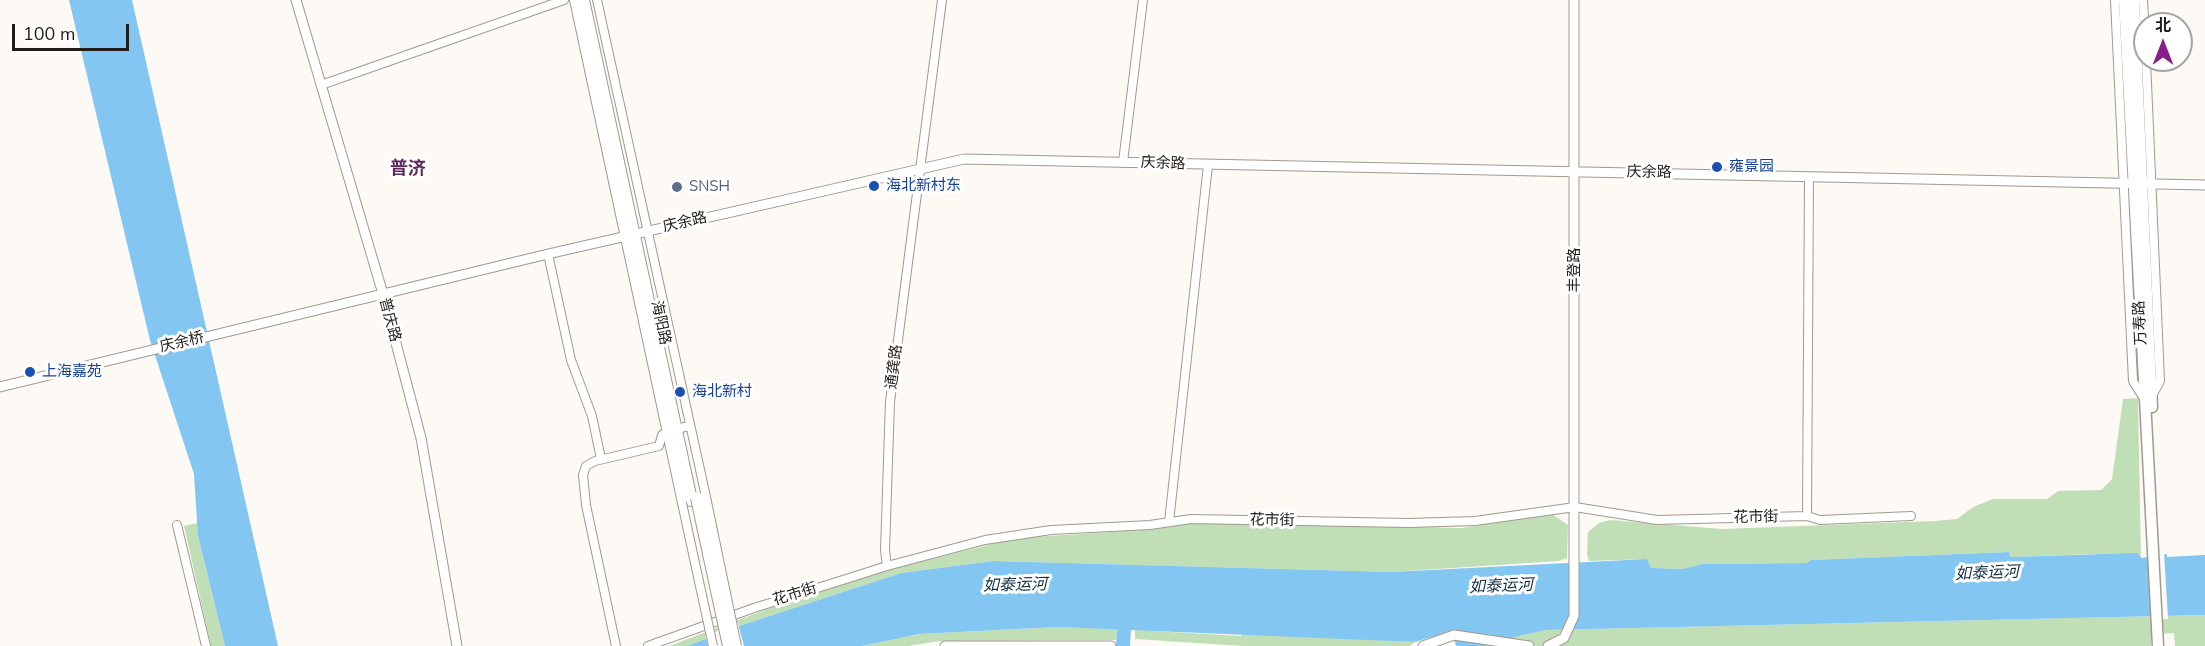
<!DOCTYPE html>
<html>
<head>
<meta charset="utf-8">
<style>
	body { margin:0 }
	#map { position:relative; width:2205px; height:646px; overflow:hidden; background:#fdf9f4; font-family:"Nunito Sans","Noto Sans SC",sans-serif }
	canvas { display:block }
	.north { position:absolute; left:2133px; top:12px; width:60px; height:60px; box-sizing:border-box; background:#fff; border:2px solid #a6a4a3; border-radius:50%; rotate:0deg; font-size:16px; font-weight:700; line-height:24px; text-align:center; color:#201c18 }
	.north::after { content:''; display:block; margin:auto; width:21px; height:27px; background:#872088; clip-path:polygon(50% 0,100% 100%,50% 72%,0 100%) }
	.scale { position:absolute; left:12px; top:24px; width:117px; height:27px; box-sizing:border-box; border:3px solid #201c18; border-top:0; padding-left:8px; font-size:18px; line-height:21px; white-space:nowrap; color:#201c18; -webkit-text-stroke:4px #fff; paint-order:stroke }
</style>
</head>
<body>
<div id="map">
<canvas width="2205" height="646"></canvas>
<div class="north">北</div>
<div class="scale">100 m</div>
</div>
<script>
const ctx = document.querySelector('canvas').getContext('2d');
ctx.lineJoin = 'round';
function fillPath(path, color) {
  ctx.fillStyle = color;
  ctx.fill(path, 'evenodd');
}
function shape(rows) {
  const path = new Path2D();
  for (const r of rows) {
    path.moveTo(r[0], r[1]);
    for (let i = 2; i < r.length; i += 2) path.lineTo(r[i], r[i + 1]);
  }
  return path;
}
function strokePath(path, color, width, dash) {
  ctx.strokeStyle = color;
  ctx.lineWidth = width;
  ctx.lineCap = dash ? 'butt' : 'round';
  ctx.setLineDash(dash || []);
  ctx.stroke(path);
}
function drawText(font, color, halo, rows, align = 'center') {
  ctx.font = font + ' "Nunito Sans","Noto Sans SC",sans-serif';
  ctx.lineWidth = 6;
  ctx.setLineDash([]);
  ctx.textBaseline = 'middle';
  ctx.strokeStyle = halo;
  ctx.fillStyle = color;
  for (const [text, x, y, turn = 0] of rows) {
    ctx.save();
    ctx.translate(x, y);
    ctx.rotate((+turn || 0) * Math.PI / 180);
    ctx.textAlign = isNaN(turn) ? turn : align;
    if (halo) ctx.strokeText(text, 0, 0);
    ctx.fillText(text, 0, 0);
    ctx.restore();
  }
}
const green = shape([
	[2138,398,2141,559,2094,554,2009,557,2008,552,1811,560,1808,563,1702,564,1683,569,1651,568,1647,559,1589,561,1587,554,1588,532,1599,523,1610,520,1722,529,1935,521,1957,519,1973,507,1993,499,2047,499,2058,491,2101,490,2112,479,2123,399],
	[1552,514,1568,525,1567,558,1559,561,1391,572,993,561,901,573,742,625,687,646,669,646,789,601,896,568,1016,538,1142,530,1190,522,1462,528],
	[198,523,198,536,225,646,211,646,184,526],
	[2205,615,2205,646,2175,646,2174,633,2151,635,2151,646,1493,646,1515,637,1546,630],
	[1058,627,1117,629,1116,640,940,641,908,646,862,646,919,634],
	[1135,630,1241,636,1242,633,1415,642,1410,646,1243,646,1135,639]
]);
const water = shape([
	[69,0,132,0,278,646,225,646,198,536,194,474,150,340],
	[2009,552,2010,557,2137,553,2141,558,2167,554,2167,557,2205,555,2205,615,1546,630,1515,637,1493,646,1456,646,1455,642,1441,634,1415,642,1058,627,919,634,862,646,687,646,742,625,901,573,993,561,1391,572,1647,559,1651,568,1683,569,1702,564,1807,563,1811,560]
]);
const pier = shape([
	[2164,552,2168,619,2152,619,2149,554],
	[738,623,744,646,708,646,705,636]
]);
const river = shape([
	[1123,646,1125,612]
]);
const minor = shape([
	[574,0,682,503],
	[597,0,706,497],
	[2115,0,2133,381,2143,397],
	[2143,0,2145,37],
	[2146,60,2160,381,2152,396],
	[321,85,564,0],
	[1123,162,1143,0],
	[548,254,571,360,592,416,601,459],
	[1807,516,1809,177],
	[1169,522,1208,165],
	[177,525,206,646],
	[887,566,885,550,890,402,942,0],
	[616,646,586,505,583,475,586,466,595,461,659,446,662,435,667,431,689,426],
	[648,646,754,608,887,566,985,540,1051,530,1150,525,1191,519,1408,523,1475,521,1575,507,1657,520,1807,516,1820,520,1911,516]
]);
const tertiary = shape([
	[296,0,383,294,421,438,457,646],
	[0,387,548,254,964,159,2205,185],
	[945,646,1111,646],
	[1423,646,1454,635,1529,646],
	[1548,646,1564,638,1574,616,1574,0]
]);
const secondary = shape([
	[2124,0,2158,646],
	[2134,0,2152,407]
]);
const primary = shape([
	[583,0,691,500]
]);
const minorBridge = shape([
	[706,497,737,646],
	[682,503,713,646]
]);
const primaryBridge = shape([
	[697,498,729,646]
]);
const markers = [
	[1717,167,6,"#1a4fb4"],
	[874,186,6,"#1a4fb4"],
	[677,187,6,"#5c6f8a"],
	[30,372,6,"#1a4fb4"],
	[680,392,6,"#1a4fb4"]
];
const streetNames = [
	["庆余路",1163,164,2],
	["庆余路",1649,173,1],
	["庆余路",685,223,-13],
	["丰登路",1575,270,-90],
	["普庆路",389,320,75],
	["海阳路",660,323,78],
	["万寿路",2141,323,-93],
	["庆余桥",182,343,-13],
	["通龚路",895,367,-83],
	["花市街",1756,518,-1],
	["花市街",1272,521,1],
	["花市街",795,595,-17]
];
const transitNames = [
	["雍景园",1729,167],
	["海北新村东",886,186],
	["上海嘉苑",42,372],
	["海北新村",692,392]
];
const serviceNames = [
	["SNSH",689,187]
];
const waterNames = [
	["如泰运河",1987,574,-2],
	["如泰运河",1015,586,-1],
	["如泰运河",1501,587,-2]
];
const quarterNames = [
	["普济",408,170]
];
fillPath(green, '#c1dfb7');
fillPath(water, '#82c6f1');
fillPath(pier, '#fdf9f4');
strokePath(river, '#82c6f1', 14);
strokePath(minor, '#a2998d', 10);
strokePath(tertiary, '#a2998d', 11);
strokePath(secondary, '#a2998d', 13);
strokePath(primary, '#a2998d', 14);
strokePath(minor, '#fff', 8);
strokePath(tertiary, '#fff', 9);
strokePath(secondary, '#fff', 10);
strokePath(primary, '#fff', 12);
strokePath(minorBridge, '#a2998d', 10, []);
strokePath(primaryBridge, '#a2998d', 14, []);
strokePath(minorBridge, '#fff', 8);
strokePath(primaryBridge, '#fff', 12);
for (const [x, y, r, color] of markers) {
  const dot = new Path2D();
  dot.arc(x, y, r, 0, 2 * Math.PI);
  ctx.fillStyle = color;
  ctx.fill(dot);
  strokePath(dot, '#fff', 2);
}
drawText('15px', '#201c18', '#fff', streetNames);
drawText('15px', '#164399', '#fff', transitNames, 'left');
drawText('15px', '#4e5e75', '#fff', serviceNames, 'left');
drawText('italic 16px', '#0f2e40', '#fff', waterNames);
drawText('bold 18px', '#5b295a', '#fff', quarterNames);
</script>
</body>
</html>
